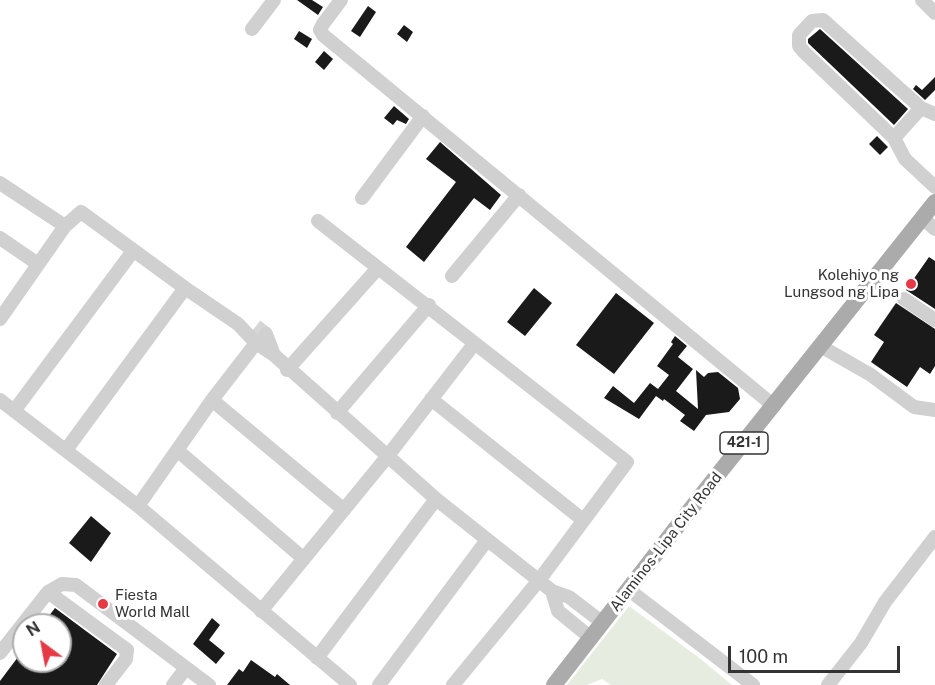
<!DOCTYPE html>
<html>
<head>
<meta charset="utf-8">
<style>
	body { margin:0 }
	#map { position:relative; width:935px; height:685px; overflow:hidden; background:#fff; font-family:"Public Sans",sans-serif }
	canvas { display:block }
	.north { position:absolute; left:12px; top:613px; width:60px; height:60px; box-sizing:border-box; background:#fff; border:2px solid #adadad; border-radius:50%; rotate:328deg; font-size:16px; font-weight:700; line-height:24px; text-align:center; color:#333 }
	.north::after { content:''; display:block; margin:auto; width:21px; height:27px; background:#e63946; clip-path:polygon(50% 0,100% 100%,50% 72%,0 100%) }
	.scale { position:absolute; left:728px; top:646px; width:172px; height:27px; box-sizing:border-box; border:3px solid #333; border-top:0; padding-left:8px; font-size:18px; line-height:21px; white-space:nowrap; color:#333; -webkit-text-stroke:4px #fff; paint-order:stroke }
</style>
</head>
<body>
<div id="map">
<canvas width="935" height="685"></canvas>
<div class="north">N</div>
<div class="scale">100 m</div>
</div>
<script>
const ctx = document.querySelector('canvas').getContext('2d');
ctx.lineJoin = 'round';
function fillPath(path, color) {
  ctx.fillStyle = color;
  ctx.fill(path, 'evenodd');
}
function shape(rows) {
  const path = new Path2D();
  for (const r of rows) {
    path.moveTo(r[0], r[1]);
    for (let i = 2; i < r.length; i += 2) path.lineTo(r[i], r[i + 1]);
  }
  return path;
}
function strokePath(path, color, width, dash) {
  ctx.strokeStyle = color;
  ctx.lineWidth = width;
  ctx.lineCap = dash ? 'butt' : 'round';
  ctx.setLineDash(dash || []);
  ctx.stroke(path);
}
function drawText(font, color, halo, rows, align = 'center') {
  ctx.font = font + ' "Public Sans",sans-serif';
  ctx.lineWidth = 6;
  ctx.setLineDash([]);
  ctx.textBaseline = 'middle';
  ctx.strokeStyle = halo;
  ctx.fillStyle = color;
  for (const [text, x, y, turn = 0] of rows) {
    ctx.save();
    ctx.translate(x, y);
    ctx.rotate((+turn || 0) * Math.PI / 180);
    ctx.textAlign = isNaN(turn) ? turn : align;
    if (halo) ctx.strokeText(text, 0, 0);
    ctx.fillText(text, 0, 0);
    ctx.restore();
  }
}
const green = shape([
	[629,606,698,657,732,685,611,685,602,679,587,685,567,685]
]);
const building = shape([
	[297,0,312,0,323,7,318,15],
	[368,6,376,12,360,37,351,31],
	[404,25,413,32,407,42,397,34],
	[820,29,908,109,894,125,808,43,808,39],
	[299,31,312,39,307,48,294,39],
	[324,51,333,59,324,70,315,62],
	[935,77,935,90,925,100,913,89,916,85,922,90],
	[394,106,409,119,406,124,397,120,393,125,384,118],
	[877,136,888,147,880,155,869,144],
	[440,142,501,195,490,210,474,198,424,262,406,247,456,182,426,159],
	[929,257,935,261,935,309,906,290],
	[534,288,552,303,525,336,507,322],
	[616,293,654,323,614,374,576,345],
	[896,303,935,329,935,366,930,374,920,367,907,387,871,362,884,342,874,335],
	[675,336,687,346,678,357,693,369,676,391,698,409,696,370,704,377,708,373,718,372,738,388,740,399,729,412,706,415,694,431,680,421,685,415,664,399,663,401,656,396,639,419,604,398,613,386,634,403,650,383,658,389,669,375,657,366,673,344,671,342],
	[91,516,111,533,91,562,69,543],
	[55,608,117,654,97,685,0,685,0,681,24,649,24,661,60,661,60,625,42,625],
	[212,618,220,625,209,640,225,653,216,664,193,644],
	[251,660,275,677,277,674,290,685,227,685,239,669,243,672]
]);
const minorTunnel = shape([
	[256,326,266,334]
]);
const minor = shape([
	[341,0,323,24,320,30,323,35,774,406],
	[922,0,935,13],
	[252,29,274,0],
	[935,114,921,108,823,20,812,21,799,35,799,46,804,52,894,138,905,159,935,187],
	[894,138,921,108],
	[0,183,65,226],
	[362,198,423,116],
	[922,218,935,229],
	[318,221,627,462,540,579,453,685],
	[0,238,38,264],
	[452,276,519,195],
	[904,299,935,320],
	[0,319,65,226,81,212,185,288,238,324,256,343,274,355,436,499,552,591,569,597,603,623],
	[266,334,274,355],
	[822,347,871,375,914,407,935,410],
	[287,370,378,268],
	[431,399,583,520],
	[0,400,138,506,350,685],
	[212,400,344,510],
	[14,411,133,251],
	[337,413,429,305],
	[66,450,185,288],
	[177,450,304,559],
	[138,506,212,400,256,343],
	[629,590,753,685],
	[552,591,558,611,591,638],
	[48,592,62,584,76,585,209,685],
	[261,611,387,457,474,344],
	[0,653,48,592,127,650,126,659,106,685],
	[317,658,436,499],
	[173,685,186,668],
	[379,685,487,540],
	[828,685,861,643,885,602,935,537]
]);
const major = shape([
	[554,685,704,492,935,202]
]);
const markers = [
	[911,284,6,"#e63946"],
	[103,604,6,"#e63946"]
];
const shields = [
	[744,443,48]
];
const shieldNames = [
	["421-1",744,443]
];
const poiNames = [
	["Kolehiyo ng",899,275],
	["Lungsod ng Lipa",899,292],
	["Fiesta",115,595,"left"],
	["World Mall",115,612,"left"]
];
const streetNames = [
	["Alaminos-Lipa City Road",666,542,-52]
];
fillPath(green, '#e6ecdf');
fillPath(building, '#1a1a1a');
strokePath(minorTunnel, '#d6d6d6', 14, [14, 7]);
strokePath(minor, '#d0d0d0', 14);
strokePath(major, '#ababab', 16);
for (const [x, y, r, color] of markers) {
  const dot = new Path2D();
  dot.arc(x, y, r, 0, 2 * Math.PI);
  ctx.fillStyle = color;
  ctx.fill(dot);
  strokePath(dot, '#fff', 2);
}
for (const [x, y, w] of shields) {
  const box = new Path2D();
  box.roundRect(x - w / 2, y - 11, w, 22, 4.5);
  ctx.fillStyle = '#fff';
  ctx.fill(box);
  strokePath(box, '#333', 1.5);
}
drawText('bold 14px', '#333', null, shieldNames);
drawText('15px', '#333', '#fff', poiNames, 'right');
drawText('15px', '#333', '#fff', streetNames);
</script>
</body>
</html>
